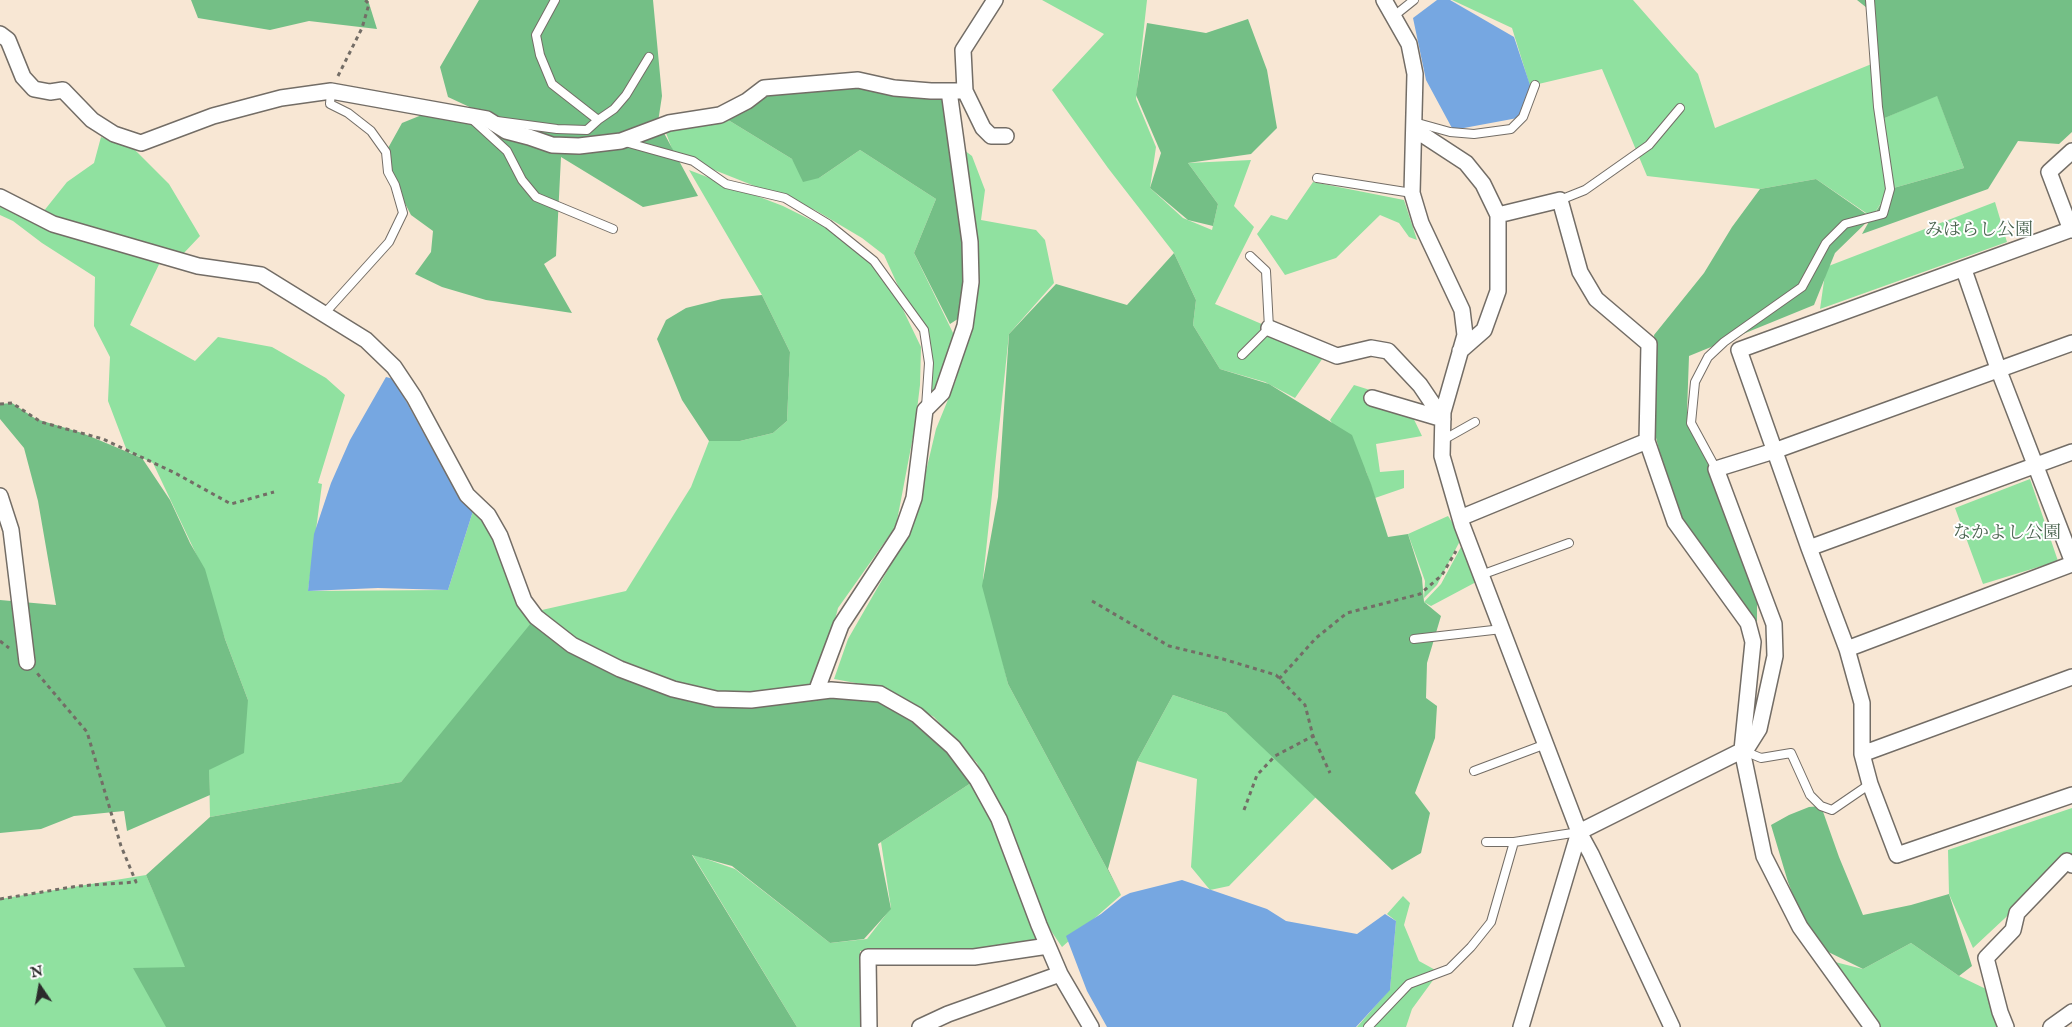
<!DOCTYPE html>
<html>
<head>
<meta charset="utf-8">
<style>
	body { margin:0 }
	#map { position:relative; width:2072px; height:1027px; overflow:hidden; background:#f8e7d4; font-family:"IM FELL English",serif }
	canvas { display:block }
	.north { position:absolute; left:15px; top:962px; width:50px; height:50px; -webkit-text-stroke:4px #fff; paint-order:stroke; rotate:348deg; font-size:14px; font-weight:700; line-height:20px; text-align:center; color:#2b2b2b }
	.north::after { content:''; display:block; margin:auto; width:18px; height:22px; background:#2b2b2b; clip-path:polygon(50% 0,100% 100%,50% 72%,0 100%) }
</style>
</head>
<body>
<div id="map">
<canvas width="2072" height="1027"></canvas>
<div class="north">N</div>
</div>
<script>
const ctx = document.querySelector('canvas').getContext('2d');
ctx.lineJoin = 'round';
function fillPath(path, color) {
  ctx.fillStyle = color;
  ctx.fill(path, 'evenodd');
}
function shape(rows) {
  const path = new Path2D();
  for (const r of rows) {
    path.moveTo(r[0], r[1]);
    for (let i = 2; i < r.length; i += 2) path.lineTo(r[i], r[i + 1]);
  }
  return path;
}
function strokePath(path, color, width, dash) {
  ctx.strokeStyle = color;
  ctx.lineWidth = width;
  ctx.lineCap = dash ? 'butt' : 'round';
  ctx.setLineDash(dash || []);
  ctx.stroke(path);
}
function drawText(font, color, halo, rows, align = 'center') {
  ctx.font = font + ' "IM FELL English","Noto Serif JP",serif';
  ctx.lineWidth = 4;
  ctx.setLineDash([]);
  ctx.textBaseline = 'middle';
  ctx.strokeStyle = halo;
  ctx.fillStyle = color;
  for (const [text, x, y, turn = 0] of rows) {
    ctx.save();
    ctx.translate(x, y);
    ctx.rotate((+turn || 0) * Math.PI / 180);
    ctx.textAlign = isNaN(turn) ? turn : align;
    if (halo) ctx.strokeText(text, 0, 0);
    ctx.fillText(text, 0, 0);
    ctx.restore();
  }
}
const green = shape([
	[1042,0,1147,0,1136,99,1156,147,1150,188,1183,218,1212,230,1218,204,1188,163,1251,160,1234,206,1254,227,1215,304,1327,352,1295,398,1265,382,1220,369,1193,325,1196,300,1174,253,1108,168,1052,90,1104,34],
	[1452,0,1633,0,1698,74,1715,128,1874,63,1880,120,1937,95,1964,168,1890,189,1872,217,1816,179,1760,189,1647,176,1602,69,1530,86,1512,28],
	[720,115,792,159,819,178,860,150,936,199,914,253,955,337,938,386,931,392,927,347,924,330,904,299,884,255,862,238,815,210,674,154,663,125],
	[101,137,134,149,169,184,200,236,183,254,113,241,163,256,130,325,195,361,218,337,272,347,326,378,345,395,318,483,322,484,308,591,448,590,473,511,500,536,533,612,626,591,691,487,709,441,740,441,773,433,787,421,790,352,762,295,689,170,783,206,829,229,882,266,921,347,920,385,915,426,896,526,838,608,816,692,697,695,535,627,401,782,210,817,209,770,248,700,225,639,198,558,153,463,127,451,108,401,110,357,94,326,95,277,42,243,13,221,0,215,0,199,39,217,67,182,94,163],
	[956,144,972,156,985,190,981,220,1036,230,1045,240,1054,283,1009,334,983,579,1008,684,1121,895,1062,947,1028,897,1041,943,963,954,860,951,863,1027,797,1027,692,854,735,869,830,943,867,939,891,908,881,842,974,781,998,816,977,763,934,717,883,688,834,679,848,639,913,526,936,429,956,380,965,326],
	[1313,182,1404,200,1417,240,1409,237,1399,223,1380,215,1336,258,1285,275,1257,234,1271,215,1287,220],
	[1995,202,2007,242,1820,309,1826,267],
	[1354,385,1405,401,1422,436,1376,444,1380,472,1404,470,1404,488,1375,498,1366,471,1330,420],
	[2030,479,2058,561,1983,584,1955,508],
	[1448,516,1462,537,1437,585,1424,598,1425,581,1408,534],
	[1462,545,1478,581,1431,606,1424,602,1441,584],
	[1173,695,1226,713,1318,795,1229,886,1210,890,1191,867,1197,779,1137,761],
	[2072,808,2072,864,2066,861,1973,948,1949,894,1948,850],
	[146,875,186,967,179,1027,0,1027,0,899],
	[1403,896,1410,903,1404,925,1419,961,1439,972,1412,1009,1406,1027,1357,1027,1390,989,1396,921,1387,914],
	[1911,943,1959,976,1986,989,2004,1027,1872,1027,1823,959,1863,969]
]);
const forest = shape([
	[191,0,368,0,377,29,309,21,270,30,198,18],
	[479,0,653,0,662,96,658,122,698,196,643,207,561,157,556,256,544,264,572,313,486,300,442,287,415,274,431,252,433,231,411,215,382,159,402,123,434,110,545,142,448,97,440,67],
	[1857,0,2072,0,2072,132,2059,144,2018,141,1988,189,1862,234,1871,218,1835,253,1814,305,1689,356,1687,412,1741,526,1757,603,1757,622,1735,604,1676,516,1654,430,1657,361,1654,335,1704,273,1732,227,1760,189,1816,179,1872,218,1890,189,1964,168,1937,96,1880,120,1872,12],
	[1248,19,1267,70,1277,128,1251,154,1188,163,1218,204,1213,226,1188,220,1150,188,1161,153,1136,95,1147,23,1206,33],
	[846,81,949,91,969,233,967,313,950,324,914,253,936,199,860,150,819,178,803,182,792,159,720,115,764,88],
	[1174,253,1196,300,1193,325,1220,369,1269,384,1352,435,1371,484,1388,537,1408,534,1422,578,1424,602,1441,616,1427,663,1426,698,1437,706,1435,738,1415,793,1430,813,1421,853,1392,870,1226,713,1173,695,1137,761,1108,869,1121,895,1008,684,982,586,998,497,1009,334,1056,284,1127,305],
	[762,295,790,352,787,421,773,433,740,441,709,441,682,400,657,339,666,320,686,308,722,299],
	[12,403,36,419,82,433,142,458,170,500,190,543,205,569,225,639,248,700,244,753,209,770,210,795,127,831,124,811,74,816,41,829,0,833,0,600,56,605,38,501,24,448,0,419,0,404],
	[536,617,632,681,716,699,880,694,977,779,878,844,891,909,864,939,830,943,732,866,692,855,797,1027,166,1027,133,968,185,967,146,875,210,817,401,782],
	[1821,806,1839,857,1863,915,1911,905,1949,894,1972,966,1959,976,1911,943,1863,969,1812,944,1788,882,1771,825,1789,815,1809,807]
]);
const water = shape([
	[1437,0,1450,0,1514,37,1530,85,1535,85,1523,117,1453,130,1426,80,1413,18],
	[386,377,394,379,440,463,452,478,473,511,448,590,378,588,308,591,314,534,331,483,350,440],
	[1182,880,1267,909,1286,921,1357,934,1385,914,1396,921,1390,990,1356,1027,1107,1027,1087,991,1066,936,1101,914,1122,897,1130,893]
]);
const path = shape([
	[338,76,362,28,369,4,365,0],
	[0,404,12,403,41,422,103,439,175,473,231,504,274,492],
	[1092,601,1169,646,1223,659,1276,675,1305,705,1313,736,1330,773],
	[0,641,9,648],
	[1279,679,1316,638,1347,613,1420,594,1442,575,1456,551],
	[1244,810,1257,775,1275,756,1313,736],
	[0,899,78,886,136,882,121,846,87,732,37,673]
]);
const lane = shape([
	[555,0,536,35,540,55,552,84,598,120,614,109,626,95,649,57],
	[1394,16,1414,0],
	[472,119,507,151,522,180,536,197,613,229],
	[497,121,557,129,587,130,598,120],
	[1414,122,1450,132,1474,134,1511,129,1523,117,1535,85],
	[625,142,693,161,726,184,785,198,828,224,874,261,924,330,929,363,926,407],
	[1317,178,1412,193],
	[1560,200,1585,190,1649,145,1680,108],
	[324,314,389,242,403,213,395,185,388,172,386,152,371,131,348,113,330,104,331,91],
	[1242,355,1269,328,1266,271,1250,256],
	[1443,440,1475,422],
	[1716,469,1691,423,1695,382,1708,357,1724,342,1802,287,1826,243,1845,224,1883,214,1890,189,1878,107,1870,0],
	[1481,575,1569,543],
	[1414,639,1502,629],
	[1744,751,1761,758,1791,753,1810,795,1821,806,1832,810,1870,784],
	[1474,771,1546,744],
	[1486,842,1514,842,1579,832],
	[1368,1027,1409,984,1449,969,1471,947,1491,922,1514,842]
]);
const street = shape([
	[995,0,963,50,965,91,983,128,991,136,1006,136],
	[1384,0,1409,44,1415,74,1412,193,1421,223,1462,310,1465,335,1443,412,1442,456,1462,525,1579,832,1591,854,1672,1027],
	[0,34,8,40,23,77,34,89,50,92,63,90,92,120,114,134,141,143,213,116,281,98,331,91,487,119,506,131,529,137,552,145,579,146,621,141,669,123,720,115,747,101,764,88,858,80,894,88,931,91,965,91],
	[1414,129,1466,163,1483,184,1498,215],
	[0,197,53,224,198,266,261,275,366,340,394,367,414,397,467,495,488,515,500,536,524,601,536,617,572,645,620,669,673,689,716,699,751,700,831,690,880,694,917,715,953,747,977,779,999,819,1039,925,1060,974,1091,1027],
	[2072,229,1739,350,1809,548,1847,649,1862,703,1862,754,1870,784,1897,855,2072,795],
	[2071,230,2049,172,2072,151],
	[1964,270,1999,371,2072,560],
	[1269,328,1337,356,1371,348,1388,351,1420,385,1443,419],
	[1460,351,1484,330,1498,291,1498,215,1560,200,1580,272,1596,299,1649,344,1647,441,1675,522,1748,623,1753,642,1742,750,1764,856,1800,927,1872,1027],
	[1372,398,1443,419],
	[0,496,11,530,27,662],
	[1460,518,1647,441],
	[1809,548,2072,452],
	[1847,649,2072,564],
	[816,692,841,625,902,532,914,498,925,410,942,393,965,326,971,282,970,242,949,91],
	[1862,754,2072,677],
	[869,1027,868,957,974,957,1048,946],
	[920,1027,948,1014,1060,974],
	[1521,1027,1579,832,1747,748,1759,729,1775,656,1774,624,1716,469,1774,451,2072,343],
	[2006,1027,2000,1012,1986,958,2013,930,2017,913,2067,861,2072,865],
	[2051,1027,2072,1012]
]);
const parkNames = [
	["みはらし公園",1979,231],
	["なかよし公園",2007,534]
];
fillPath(green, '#90e1a0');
fillPath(forest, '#74bf86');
fillPath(water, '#76a7e1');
strokePath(lane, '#736d66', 10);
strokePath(street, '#736d66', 18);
strokePath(path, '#736d66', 3, [4, 4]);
strokePath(lane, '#fff', 8);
strokePath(street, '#fff', 15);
drawText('18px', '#49624e', '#fff', parkNames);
</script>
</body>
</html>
